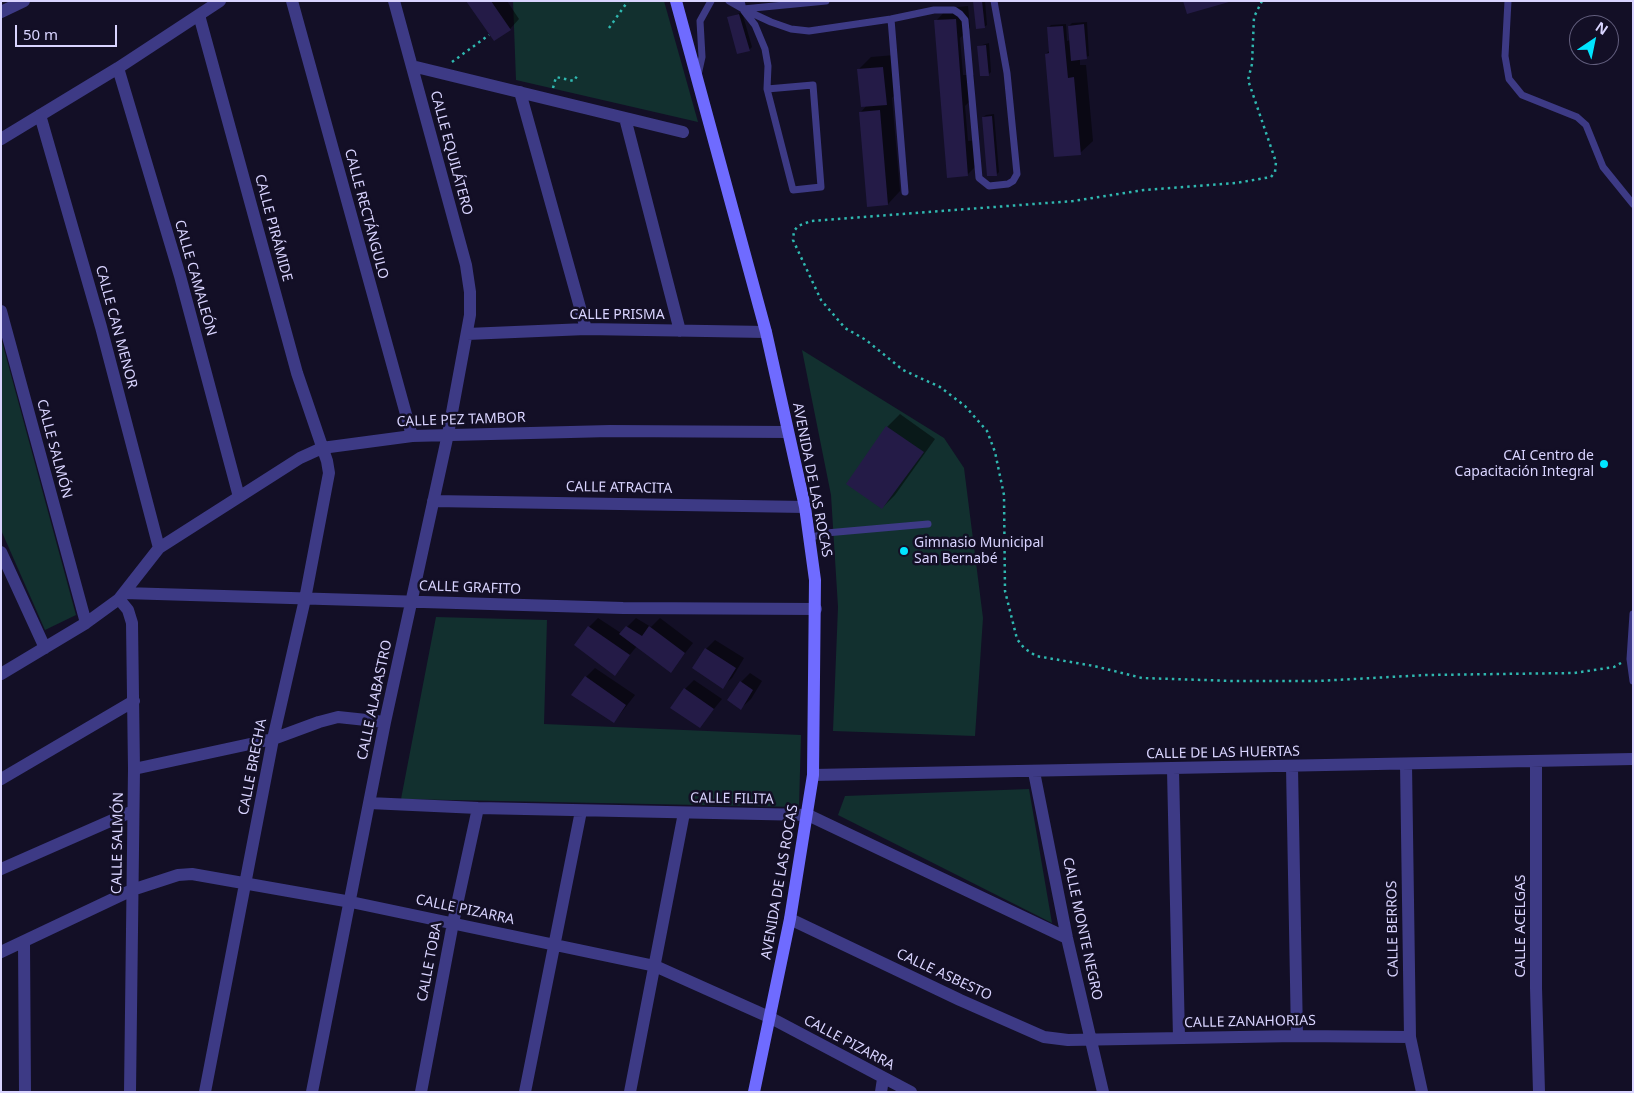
<!DOCTYPE html>
<html>
<head>
<meta charset="utf-8">
<style>
	body { margin:0 }
	#map { position:relative; width:1634px; height:1093px; overflow:hidden; background:#130f26; font-family:"Noto Sans",sans-serif }
	canvas { display:block }
	.frame { position:absolute; inset:0; border:2px solid #d9d4ff; pointer-events:none }
	.north { position:absolute; left:1569px; top:15px; width:50px; height:50px; box-sizing:border-box; background:#130f26; border:1px solid #625e7d; border-radius:50%; rotate:34deg; font-size:14px; font-weight:700; line-height:20px; text-align:center; color:#d9d4ff }
	.north::after { content:''; display:block; margin:auto; width:18px; height:22px; background:#00e5ff; clip-path:polygon(50% 0,100% 100%,50% 72%,0 100%) }
	.scale { position:absolute; left:15px; top:25px; width:102px; height:22px; box-sizing:border-box; border:2px solid #d9d4ff; border-top:0; padding-left:6px; font-size:15px; line-height:18px; white-space:nowrap; color:#d9d4ff; -webkit-text-stroke:4px #130f26; paint-order:stroke }
</style>
</head>
<body>
<div id="map">
<canvas width="1634" height="1093"></canvas>
<div class="frame"></div>
<div class="north">N</div>
<div class="scale">50 m</div>
</div>
<script>
const ctx = document.querySelector('canvas').getContext('2d');
ctx.lineJoin = 'round';
function fillPath(path, color) {
  ctx.fillStyle = color;
  ctx.fill(path, 'evenodd');
}
function shape(rows) {
  const path = new Path2D();
  for (const r of rows) {
    path.moveTo(r[0], r[1]);
    for (let i = 2; i < r.length; i += 2) path.lineTo(r[i], r[i + 1]);
  }
  return path;
}
function strokePath(path, color, width, dash) {
  ctx.strokeStyle = color;
  ctx.lineWidth = width;
  ctx.lineCap = dash ? 'butt' : 'round';
  ctx.setLineDash(dash || []);
  ctx.stroke(path);
}
function drawText(font, color, halo, rows, align = 'center') {
  ctx.font = font + ' "Noto Sans",sans-serif';
  ctx.lineWidth = 5;
  ctx.setLineDash([]);
  ctx.textBaseline = 'middle';
  ctx.strokeStyle = halo;
  ctx.fillStyle = color;
  for (const [text, x, y, turn = 0] of rows) {
    ctx.save();
    ctx.translate(x, y);
    ctx.rotate((+turn || 0) * Math.PI / 180);
    ctx.textAlign = isNaN(turn) ? turn : align;
    if (halo) ctx.strokeText(text, 0, 0);
    ctx.fillText(text, 0, 0);
    ctx.restore();
  }
}
const green = shape([
	[513,1,664,1,698,122,516,80],
	[1,338,76,615,45,630,1,530],
	[802,350,944,438,964,468,983,618,975,736,833,731,838,607,831,495],
	[436,617,547,620,544,724,801,735,799,807,401,799],
	[1029,789,1052,923,838,815,845,796]
]);
const shadow = shape([
	[468,1,507,1,519,19,510,29],
	[975,1,985,1,987,25,984,27],
	[968,6,970,28,960,38,963,75,974,75,975,96,965,106,968,141,978,140,980,162,967,175,936,21,948,8],
	[742,12,752,47,749,50,729,18],
	[1087,22,1089,56,1080,59,1080,65,1086,65,1093,141,1080,153,1046,54,1050,50,1048,28,1051,25,1066,24,1067,41,1070,40,1069,26,1072,23],
	[989,43,991,72,989,74,979,46],
	[895,55,899,91,892,98,900,191,888,204,861,112,867,105,858,70,871,57],
	[994,114,999,172,996,175,983,117,986,115],
	[900,414,935,439,895,495,882,508,887,427],
	[598,618,621,633,636,618,651,627,660,618,693,643,671,671,637,646,614,674,589,627],
	[715,640,744,658,732,678,722,687,706,649],
	[595,668,635,695,614,722,586,677],
	[750,673,762,681,751,699,741,708,741,682],
	[694,680,722,699,700,726,685,689]
]);
const building = shape([
	[466,1,491,1,511,30,494,41],
	[973,1,982,1,985,28,976,29],
	[1183,1,1229,1,1229,2,1187,14],
	[739,14,750,51,737,54,727,17],
	[956,19,968,176,947,178,934,20],
	[1084,24,1087,59,1071,61,1068,26],
	[1063,26,1068,78,1074,77,1081,155,1054,157,1045,54,1049,53,1047,27],
	[986,45,989,76,980,76,977,46],
	[883,67,887,105,861,107,857,69],
	[880,110,888,205,867,207,859,112],
	[992,116,997,176,987,176,982,117],
	[886,426,924,452,882,509,846,484],
	[588,626,630,655,615,676,574,645],
	[626,626,642,636,649,626,685,653,671,673,619,634],
	[705,648,736,668,723,689,692,668],
	[585,676,626,705,614,723,571,695],
	[740,681,753,690,741,710,727,700],
	[684,688,714,709,700,728,670,708]
]);
const path = shape([
	[1262,1,1254,17,1252,64,1248,80,1276,162,1275,172,1271,177,1236,183,1144,190,1073,201,811,221,798,226,794,231,793,240,821,300,845,328,866,340,903,370,940,387,965,406,987,431,995,452,1004,495,1005,591,1017,639,1024,648,1036,656,1094,666,1142,678,1234,681,1318,681,1426,675,1574,673,1614,667,1621,663],
	[609,28,628,1],
	[452,62,489,35],
	[553,88,556,77,574,81,577,76]
]);
const lane = shape([
	[729,1,743,9,826,1],
	[741,1,743,9,771,22,791,29,809,31,891,19,934,10,954,10,960,14,965,20,979,178,989,186,1008,184,1013,181,1017,174,1007,73,994,1],
	[1508,1,1505,56,1509,79,1522,95,1577,117,1586,125,1603,167,1633,204],
	[744,11,755,25,765,49,768,66,767,89,793,190,821,187,813,85,767,89],
	[891,19,905,192],
	[698,75,702,57,700,21,711,1],
	[809,538,826,533,928,524],
	[1633,614,1630,659,1633,681]
]);
const street = shape([
	[292,1,412,436],
	[1,12,24,1],
	[199,15,297,373,327,461,329,473,305,599,273,739,205,1092],
	[412,66,683,132],
	[118,68,180,276,239,497],
	[520,92,586,329],
	[40,115,101,327,159,548],
	[625,118,680,331],
	[1,139,118,68,220,1],
	[1,311,86,623],
	[467,334,586,329,766,332],
	[433,501,805,507],
	[1,552,45,648],
	[124,593,623,608,816,609],
	[119,599,128,610,132,623,134,769,130,1092],
	[1,674,86,623,119,599,159,548,300,458,322,448,412,436,610,431,788,432],
	[1536,761,1536,988,1539,1092],
	[1406,764,1410,1037,1422,1092],
	[1292,767,1297,1036],
	[134,769,273,739,319,722,338,717,385,722],
	[1173,770,1179,1038],
	[1034,772,1067,938,1103,1092],
	[813,775,1633,759],
	[1,779,134,701],
	[369,803,478,808,808,815,1067,938],
	[1,869,133,811],
	[790,919,960,1000,1044,1037,1068,1040,1297,1036,1410,1037],
	[24,942,25,1092],
	[1,952,132,890,178,875,192,874,351,902,655,966,769,1017,911,1092],
	[312,1092,385,722,448,434,470,315,470,292,466,265,394,1],
	[421,1092,453,923,478,808],
	[525,1092,581,811],
	[630,1092,684,813],
	[881,1092,883,1079]
]);
const secondary = shape([
	[676,1,766,332,805,507,815,580,813,775,790,919,754,1092]
]);
const markers = [
	[1604,464,5,"#00e5ff"],
	[904,551,5,"#00e5ff"]
];
const streetNames = [
	["CALLE EQUILÁTERO",451,153,75],
	["CALLE RECTÁNGULO",366,214,75],
	["CALLE PIRÁMIDE",273,228,75],
	["CALLE CAMALEÓN",195,278,74],
	["CALLE PRISMA",617,315],
	["CALLE CAN MENOR",116,327,75],
	["CALLE PEZ TAMBOR",461,420,-2],
	["CALLE SALMÓN",54,449,75],
	["AVENIDA DE LAS ROCAS",812,480,79],
	["CALLE ATRACITA",619,488,1],
	["CALLE GRAFITO",470,588,2],
	["CALLE ALABASTRO",375,700,-78],
	["CALLE DE LAS HUERTAS",1223,753,-1],
	["CALLE BRECHA",253,767,-79],
	["CALLE FILITA",732,799,1],
	["CALLE SALMÓN",118,843,-89],
	["AVENIDA DE LAS ROCAS",780,882,-80],
	["CALLE PIZARRA",465,910,12],
	["CALLE ACELGAS",1521,926,-90],
	["CALLE MONTE NEGRO",1082,929,78],
	["CALLE BERROS",1393,929,-91],
	["CALLE TOBA",430,962,-79],
	["CALLE ASBESTO",944,975,25],
	["CALLE ZANAHORIAS",1250,1022,-1],
	["CALLE PIZARRA",849,1043,28]
];
const poiNames = [
	["CAI Centro de",1594,456],
	["Capacitación Integral",1594,472],
	["Gimnasio Municipal",914,543,"left"],
	["San Bernabé",914,559,"left"]
];
fillPath(green, '#12302f');
fillPath(shadow, '#0007');
fillPath(building, '#241b47');
strokePath(path, '#2fb8b0', 2.5, [2.5, 4]);
strokePath(lane, '#3d3a85', 7);
strokePath(street, '#3d3a85', 12);
strokePath(secondary, '#6f6bff', 12);
for (const [x, y, r, color] of markers) {
  const dot = new Path2D();
  dot.arc(x, y, r, 0, 2 * Math.PI);
  ctx.fillStyle = color;
  ctx.fill(dot);
  strokePath(dot, '#130f26', 2);
}
drawText('14px', '#d9d4ff', '#130f26', streetNames);
drawText('14px', '#d9d4ff', '#130f26', poiNames, 'right');
</script>
</body>
</html>
